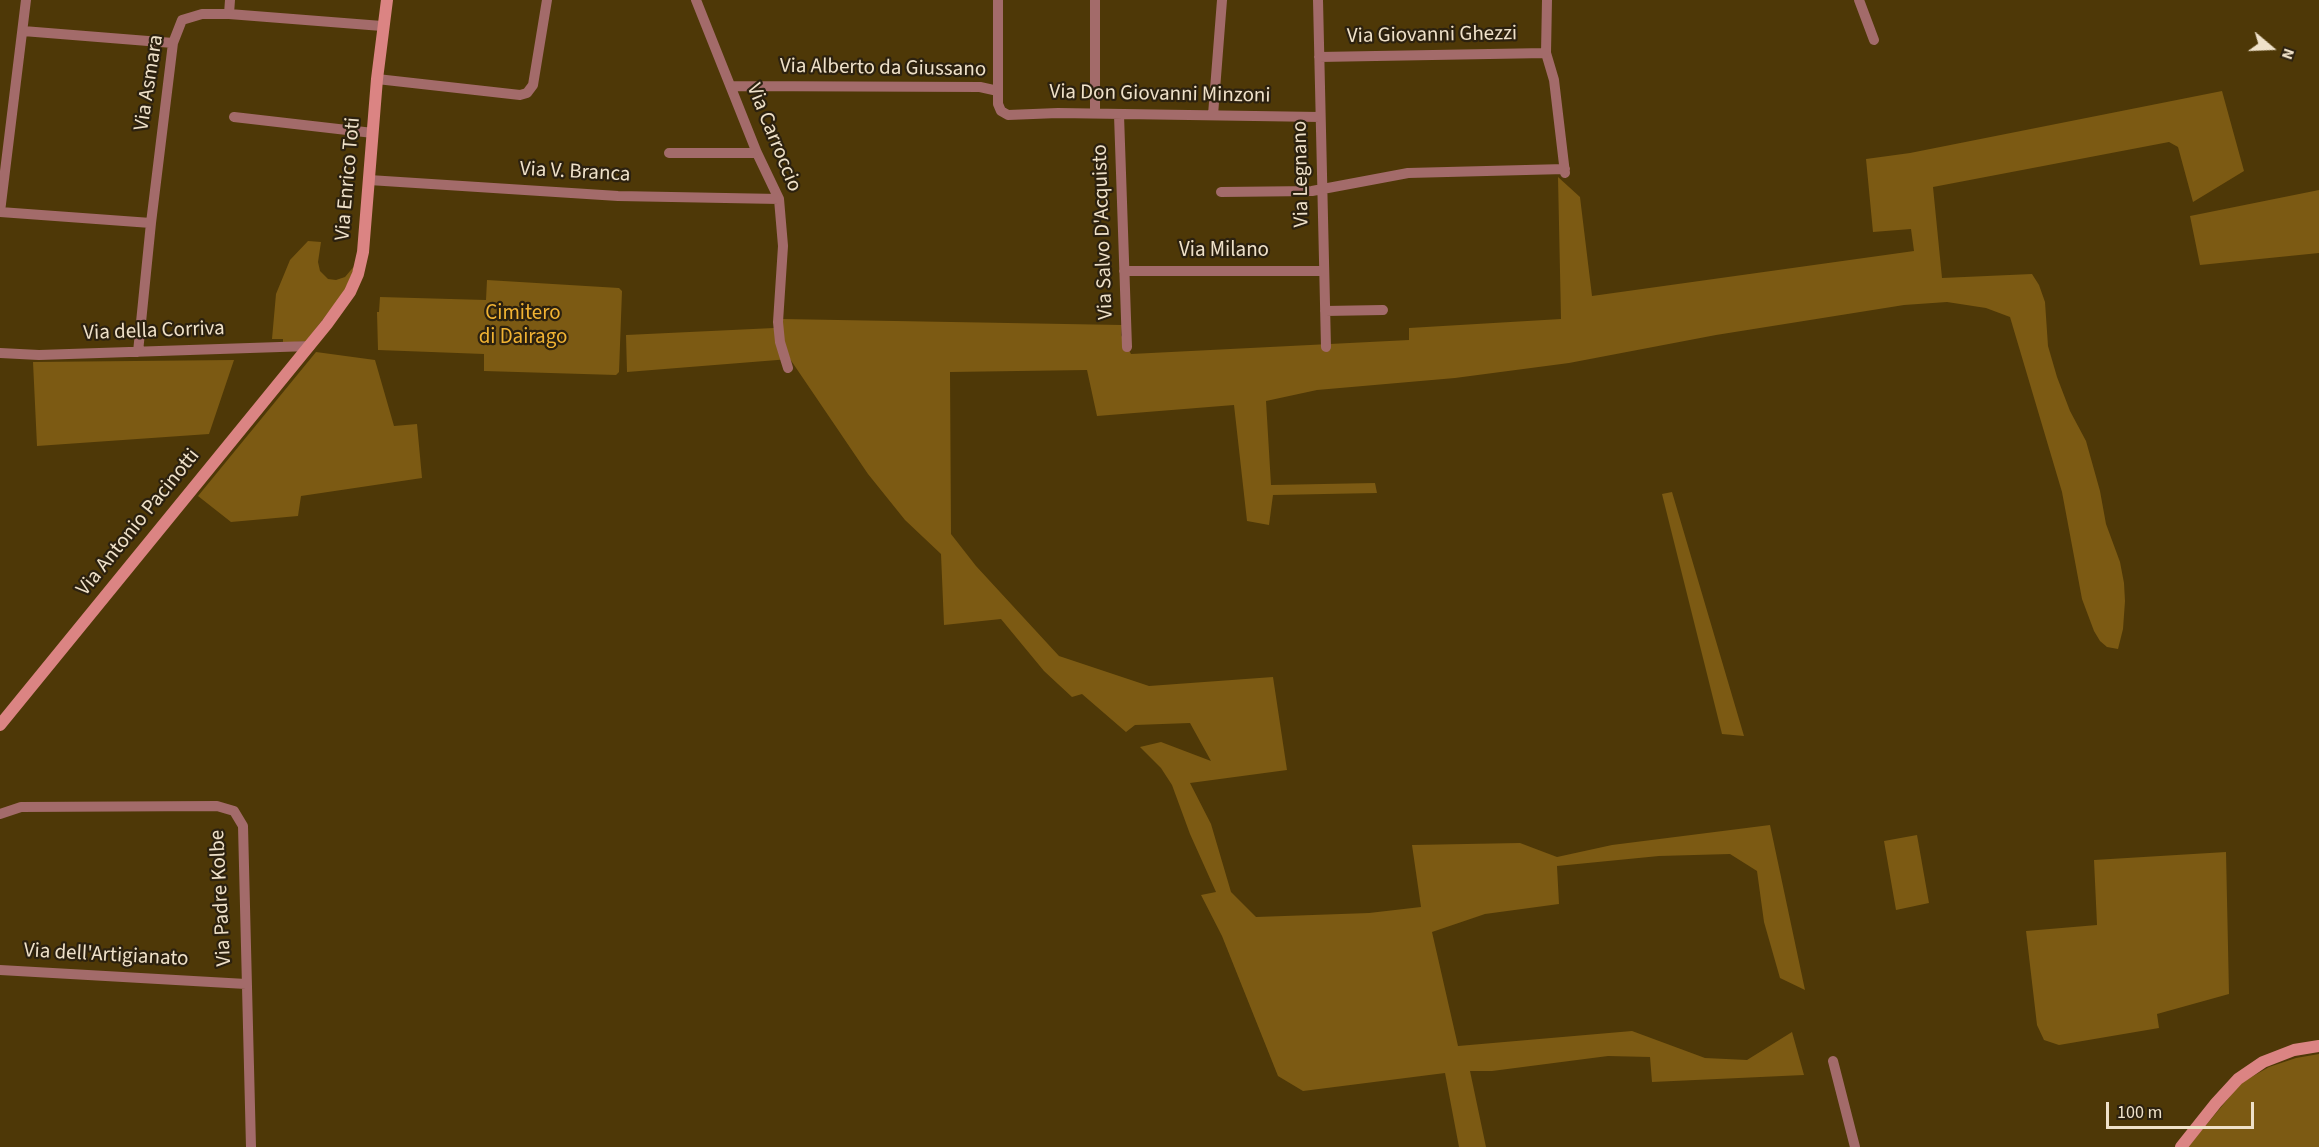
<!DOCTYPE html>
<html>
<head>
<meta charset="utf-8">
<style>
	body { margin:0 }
	#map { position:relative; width:2319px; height:1147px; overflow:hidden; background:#4e3807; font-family:"Source Sans 3",sans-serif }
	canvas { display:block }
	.north { position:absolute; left:2241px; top:18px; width:60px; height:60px; -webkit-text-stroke:4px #2c210f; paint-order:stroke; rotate:109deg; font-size:16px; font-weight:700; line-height:24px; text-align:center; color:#efe1c9 }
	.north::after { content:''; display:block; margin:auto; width:21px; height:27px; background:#efe1c9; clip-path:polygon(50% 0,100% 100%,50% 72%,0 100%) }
	.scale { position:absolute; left:2106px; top:1102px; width:148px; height:27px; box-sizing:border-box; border:3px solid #efe1c9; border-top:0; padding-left:8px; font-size:18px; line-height:21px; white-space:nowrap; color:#efe1c9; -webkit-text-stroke:4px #2c210f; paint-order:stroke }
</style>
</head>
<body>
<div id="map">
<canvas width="2319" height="1147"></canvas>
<div class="north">N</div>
<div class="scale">100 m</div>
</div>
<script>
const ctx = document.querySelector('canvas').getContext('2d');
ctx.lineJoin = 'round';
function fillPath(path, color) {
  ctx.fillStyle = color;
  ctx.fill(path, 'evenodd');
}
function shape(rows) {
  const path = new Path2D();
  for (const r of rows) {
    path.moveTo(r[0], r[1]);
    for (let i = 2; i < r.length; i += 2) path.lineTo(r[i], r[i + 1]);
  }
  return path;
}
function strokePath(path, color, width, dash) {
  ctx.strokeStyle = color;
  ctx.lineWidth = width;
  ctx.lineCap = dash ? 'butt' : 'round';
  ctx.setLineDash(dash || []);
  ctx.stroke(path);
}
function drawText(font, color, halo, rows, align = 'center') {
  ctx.font = font + ' "Source Sans 3",sans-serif';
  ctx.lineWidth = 4.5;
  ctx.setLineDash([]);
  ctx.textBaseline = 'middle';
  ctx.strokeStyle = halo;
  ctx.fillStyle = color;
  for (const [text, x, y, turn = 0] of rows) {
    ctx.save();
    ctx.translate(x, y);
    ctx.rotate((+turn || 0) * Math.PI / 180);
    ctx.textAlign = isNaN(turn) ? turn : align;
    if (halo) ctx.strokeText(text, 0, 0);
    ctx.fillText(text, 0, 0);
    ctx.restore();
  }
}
const green = shape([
	[2222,91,2244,171,2193,202,2178,147,2169,142,1933,187,1942,278,2032,274,2039,285,2045,302,2048,346,2057,377,2070,411,2086,441,2100,491,2106,524,2120,562,2124,583,2125,601,2123,629,2118,649,2107,647,2100,641,2094,631,2082,599,2062,492,2010,317,1986,308,1947,302,1904,305,1716,335,1569,363,1455,378,1317,390,1266,401,1271,485,1375,483,1377,493,1273,495,1269,525,1247,521,1234,405,1097,416,1087,370,950,372,951,534,976,566,1059,656,1149,686,1273,677,1287,770,1190,783,1211,824,1231,892,1256,917,1369,913,1421,907,1412,845,1520,843,1557,857,1612,845,1770,825,1805,990,1780,978,1764,922,1757,871,1730,854,1659,856,1557,866,1559,904,1485,914,1432,932,1458,1046,1632,1031,1705,1058,1747,1060,1792,1032,1804,1075,1652,1082,1650,1057,1608,1056,1492,1071,1470,1071,1486,1147,1459,1147,1445,1073,1303,1091,1278,1076,1222,936,1201,895,1216,892,1190,834,1172,785,1161,768,1140,747,1161,742,1211,761,1190,723,1135,725,1126,732,1082,694,1072,697,1044,671,1001,619,944,625,941,554,905,520,868,474,790,359,627,372,626,335,774,328,782,319,1122,325,1121,335,1131,354,1409,340,1409,328,1561,319,1558,177,1580,197,1592,296,1914,251,1911,229,1873,232,1866,159,1910,153],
	[2319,190,2319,253,2200,265,2190,216],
	[308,241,321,242,318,262,320,271,328,279,336,280,345,277,356,264,344,292,306,341,283,343,283,339,272,339,276,294,290,260],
	[487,280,619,288,622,291,619,372,616,375,484,371,484,354,378,350,377,312,379,312,380,297,486,300],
	[316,352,375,360,394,426,417,424,422,478,301,496,298,516,231,522,198,496],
	[234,360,209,434,37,446,33,362],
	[1672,492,1744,736,1722,734,1662,494],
	[1917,835,1929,903,1896,910,1884,841],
	[2226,852,2229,994,2157,1014,2159,1028,2059,1045,2044,1040,2037,1025,2026,931,2097,925,2094,860],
	[2319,1054,2319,1147,2188,1147,2241,1083,2269,1067,2296,1058]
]);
const street = shape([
	[696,0,757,153,779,199,783,246,778,322,780,342,788,368],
	[998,0,998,104,1001,111,1008,115,1058,113,1320,117],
	[1318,0,1326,347],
	[1547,0,1546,53,1554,80,1565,173],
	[1859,0,1874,40],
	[229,14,230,0],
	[23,31,173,43],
	[1319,57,1546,53],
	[377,79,520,95,527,93,533,85,547,0],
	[731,86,980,87,998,91],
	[1095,113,1095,0],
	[1119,115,1127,347],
	[1213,115,1222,0],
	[234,117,373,133],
	[669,153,757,153],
	[369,180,618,196,779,199],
	[1221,192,1312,191,1408,173,1565,169],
	[0,212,26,0],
	[0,212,151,223],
	[1124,271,1324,271],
	[1325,311,1383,310],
	[138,352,151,223,173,43,182,20,202,14,229,14,382,26],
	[0,353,39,355,310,346],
	[0,814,21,807,217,806,234,811,243,826,251,1147],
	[0,970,246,984],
	[1833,1061,1855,1147]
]);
const secondary = shape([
	[0,725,327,324,350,292,358,274,363,252,377,79,387,0],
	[2181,1147,2216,1103,2238,1079,2263,1062,2294,1050,2319,1046]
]);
const streetNames = [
	["Via Giovanni Ghezzi",1432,36,-1],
	["Via Alberto da Giussano",883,69,1],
	["Via Asmara",150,83,-81],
	["Via Don Giovanni Minzoni",1160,95,1],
	["Via Carroccio",773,138,68],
	["Via V. Branca",575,173,3],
	["Via Legnano",1302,174,-91],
	["Via Enrico Toti",349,179,-85],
	["Via Salvo D'Acquisto",1104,232,-92],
	["Via Milano",1224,251],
	["Via della Corriva",154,332,-2],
	["Via Antonio Pacinotti",139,523,-51],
	["Via Padre Kolbe",222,898,-93],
	["Via dell'Artigianato",106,956,3]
];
const parkNames = [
	["Cimitero",523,314],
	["di Dairago",523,338]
];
fillPath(green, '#7c5a13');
strokePath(street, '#a36b6a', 10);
strokePath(secondary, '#db8483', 12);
drawText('21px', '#efe1c9', '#2c210f', streetNames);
drawText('21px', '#f1b333', '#2c210f', parkNames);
</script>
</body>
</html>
